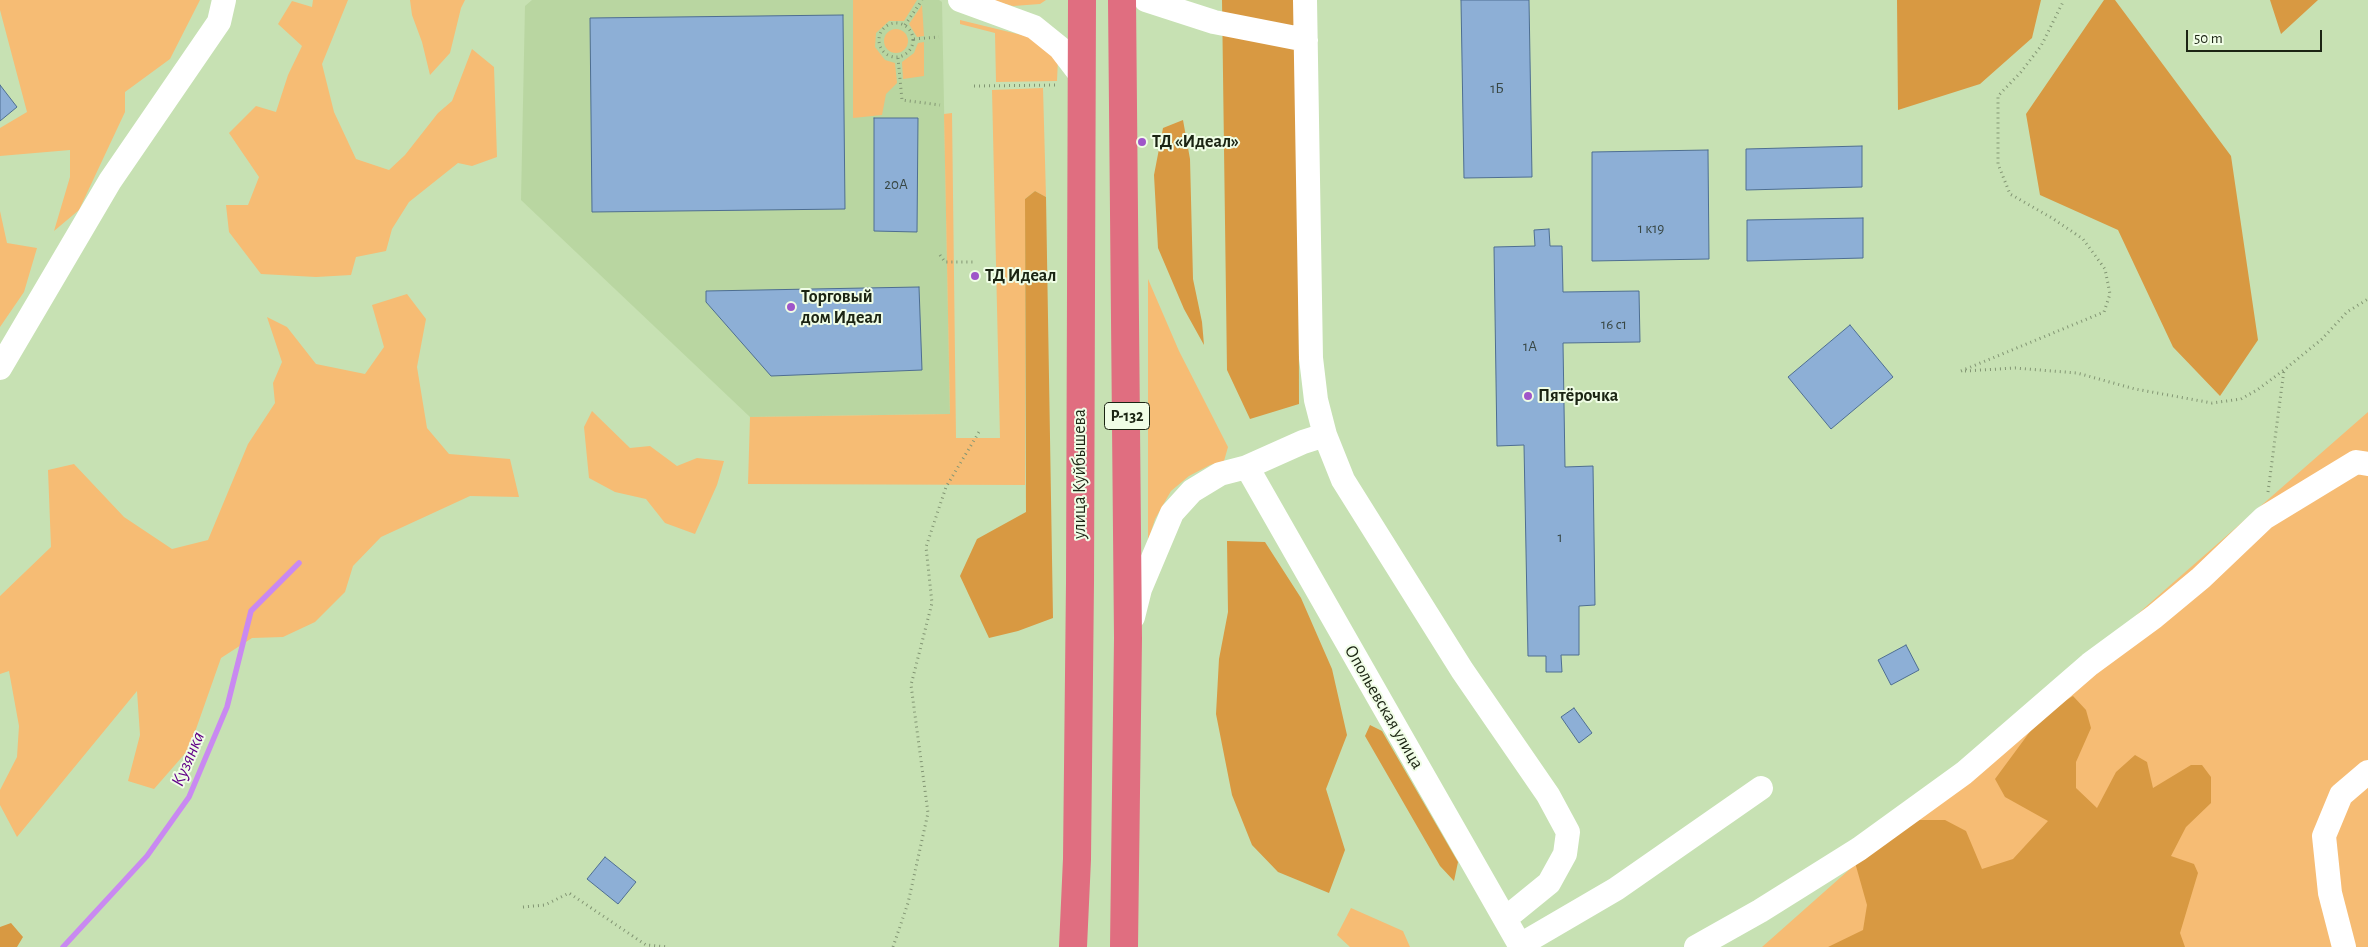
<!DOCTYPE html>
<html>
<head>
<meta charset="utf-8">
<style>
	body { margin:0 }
	#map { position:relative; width:2368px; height:947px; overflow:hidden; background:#c7e1b3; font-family:"Alegreya Sans",sans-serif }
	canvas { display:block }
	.scale { position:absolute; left:2186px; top:30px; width:136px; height:22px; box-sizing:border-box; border:2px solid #1b2413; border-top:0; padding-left:6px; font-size:15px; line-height:18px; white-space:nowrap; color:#1b2413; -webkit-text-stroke:4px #f0fde6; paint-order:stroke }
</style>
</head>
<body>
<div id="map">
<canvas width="2368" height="947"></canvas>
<div class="scale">50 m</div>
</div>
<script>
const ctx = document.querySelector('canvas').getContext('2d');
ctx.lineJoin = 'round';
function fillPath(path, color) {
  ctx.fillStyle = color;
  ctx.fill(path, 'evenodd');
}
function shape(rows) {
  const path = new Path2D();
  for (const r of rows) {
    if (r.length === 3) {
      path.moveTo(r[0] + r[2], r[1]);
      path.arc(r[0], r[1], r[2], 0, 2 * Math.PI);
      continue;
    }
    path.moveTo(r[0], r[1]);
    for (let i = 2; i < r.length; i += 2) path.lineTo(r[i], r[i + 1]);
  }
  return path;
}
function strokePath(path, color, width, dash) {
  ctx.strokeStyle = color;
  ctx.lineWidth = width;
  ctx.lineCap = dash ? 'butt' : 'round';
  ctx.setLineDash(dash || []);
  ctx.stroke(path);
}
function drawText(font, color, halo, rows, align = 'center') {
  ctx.font = font + ' "Alegreya Sans",sans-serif';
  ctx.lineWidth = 4;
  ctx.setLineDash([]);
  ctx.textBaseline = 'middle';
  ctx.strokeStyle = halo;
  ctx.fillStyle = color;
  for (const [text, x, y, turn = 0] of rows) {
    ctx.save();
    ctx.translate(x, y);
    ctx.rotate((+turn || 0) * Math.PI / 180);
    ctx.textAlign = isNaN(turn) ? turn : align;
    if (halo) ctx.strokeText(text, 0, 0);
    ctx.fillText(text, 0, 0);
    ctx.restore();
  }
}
const built = shape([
	[532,0,939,0,942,2,950,414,750,417,521,200,525,6]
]);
const green = shape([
	[0,0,200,0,170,59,125,92,125,112,79,210,54,231,70,177,70,150,0,156,0,128,27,112,0,10],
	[313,0,348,0,322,64,334,112,356,159,389,170,405,155,438,113,452,101,472,49,494,67,497,157,472,166,458,163,409,202,392,229,386,251,356,257,351,275,316,277,261,274,229,232,226,205,248,205,259,177,229,133,256,106,276,112,288,75,302,46,278,24,292,1,312,7],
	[410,0,465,0,461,8,450,53,430,75,422,42,412,15],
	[853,0,917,0,904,21,889,21,876,33,875,47,885,60,895,63,897,83,886,94,882,115,853,118],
	[991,0,1046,0,1040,4,1013,6],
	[922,5,924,36,917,37,909,24],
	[960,20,1038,39,1058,59,1057,81,996,82,995,33,960,24],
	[896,41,12],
	[924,42,924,76,903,79,902,62,914,53,918,43],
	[1043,88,1046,197,1035,191,1025,199,1025,485,748,484,750,417,950,414,944,114,952,113,956,438,1000,438,992,90],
	[0,211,7,243,37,248,24,292,0,327],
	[1148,279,1179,351,1228,447,1224,461,1210,465,1189,476,1171,491,1155,519,1148,541],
	[407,294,426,319,417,367,427,428,449,454,510,459,519,497,470,496,381,537,353,566,345,592,315,622,283,637,252,638,221,658,189,749,154,789,128,781,140,735,137,691,17,837,0,805,0,790,17,757,19,726,9,671,0,674,0,596,51,547,48,470,74,464,124,517,172,549,208,540,248,444,275,403,273,383,282,362,267,317,287,327,316,364,365,374,384,347,372,305],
	[592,411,630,448,650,446,677,466,697,458,724,461,717,485,695,534,665,523,646,499,615,492,589,478,584,427],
	[2368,412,2368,947,1762,947,2167,588],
	[1351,908,1403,931,1410,947,1350,947,1337,935]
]);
const forest = shape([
	[1222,0,1298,0,1299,404,1250,419,1227,370],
	[1897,0,2041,0,2032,38,1980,84,1898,110],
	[2104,0,2115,0,2231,156,2258,340,2220,396,2173,347,2118,230,2040,195,2026,114],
	[2270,0,2318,0,2281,34],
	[1183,120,1190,159,1193,279,1202,322,1204,345,1184,309,1158,248,1154,175,1163,128],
	[1035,191,1046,197,1053,618,1018,631,989,638,960,576,977,539,1026,512,1025,199],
	[1227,541,1265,542,1301,598,1332,669,1347,735,1326,789,1345,850,1329,893,1278,872,1252,845,1232,795,1216,714,1219,659,1228,612],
	[2073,696,2086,710,2091,728,2076,762,2076,788,2097,808,2116,772,2135,755,2147,762,2153,788,2191,765,2202,765,2211,777,2211,803,2186,827,2171,856,2194,864,2198,873,2180,933,2185,947,1828,947,1863,930,1867,905,1854,859,1916,820,1945,820,1966,831,1982,869,2013,859,2048,821,2005,797,1995,779,2043,714],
	[1370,725,1382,731,1458,862,1454,881,1440,866,1365,736],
	[11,923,23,937,17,947,0,947,0,927]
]);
const stream = shape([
	[63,947,147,856,189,797,227,707,251,611,299,563]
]);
const building = shape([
	[1461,0,1529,0,1532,177,1464,178,1461,0],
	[843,15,845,209,592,212,590,18,843,15],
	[0,85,17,107,0,121,0,85],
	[874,118,918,118,917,232,874,231,874,118],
	[1862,146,1862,187,1746,190,1746,149,1862,146],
	[1708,150,1709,259,1592,261,1592,152,1708,150],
	[1863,218,1863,258,1747,261,1747,220,1863,218],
	[1549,229,1550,246,1562,246,1563,292,1639,291,1640,342,1563,343,1565,467,1593,466,1595,605,1579,606,1579,655,1561,655,1562,672,1546,672,1546,656,1528,656,1524,445,1497,446,1494,247,1535,246,1534,230,1549,229],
	[919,287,922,370,771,376,706,302,706,291,919,287],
	[1850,325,1893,377,1831,429,1788,377,1850,325],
	[1906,645,1919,670,1891,685,1878,660,1906,645],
	[1574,708,1592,733,1579,743,1561,717,1574,708],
	[605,857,636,882,618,904,587,879,605,857]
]);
const path = shape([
	[896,40,17],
	[905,25,922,0],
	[914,39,939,37],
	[898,58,902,100,940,105],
	[974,86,1058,85],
	[940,255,945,262,976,262],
	[1961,371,2104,312,2110,294,2105,269,2083,239,2052,218,2010,194,1998,164,1998,96,2021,72,2041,46,2064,0],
	[1965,371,2015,368,2077,373,2135,389,2212,403,2241,399,2257,390,2284,370,2322,339,2347,312,2368,299],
	[2268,492,2284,370],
	[523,907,545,905,569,893,646,945,669,947],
	[893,947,908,903,928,813,911,685,932,603,926,547,946,487,979,432]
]);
const minor = shape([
	[960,0,1034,27,1060,48,1083,78],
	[1146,0,1214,22,1306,40],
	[1305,0,1311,358,1316,400,1325,435,1343,480,1462,670,1548,795,1568,832,1565,854,1549,883,1506,918],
	[0,368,110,181,219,22,224,0],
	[1247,467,1521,947],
	[1133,617,1140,589,1172,513,1192,491,1220,474,1247,467,1303,442,1325,435],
	[1520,945,1616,889,1761,788],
	[1696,947,1760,911,1859,849,1964,773,2090,664,2154,617,2201,578,2264,518,2356,462,2368,464],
	[2344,947,2330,893,2324,836,2341,795,2368,772]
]);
const highway = shape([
	[1122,0,1128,638,1124,947],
	[1073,947,1077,859,1080,583,1082,0]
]);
const markers = [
	[1142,142,5,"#9f56c9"],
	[975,276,5,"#9f56c9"],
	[791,307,5,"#9f56c9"],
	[1528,396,5,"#9f56c9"]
];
const numberNames = [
	["1Б",1497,88],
	["20А",896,184],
	["1 к19",1651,228],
	["16 с1",1614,324],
	["1А",1530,346],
	["1",1560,537]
];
const shields = [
	[1127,416,45]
];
const shieldNames = [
	["Р-132",1127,416]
];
const poiNames = [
	["ТД «Идеал»",1152,142],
	["ТД Идеал",985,276],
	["Торговый",801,297],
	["дом Идеал",801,318],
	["Пятёрочка",1538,396]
];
const streetNames = [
	["улица Куйбышева",1080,474,-90],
	["Опольевская улица",1384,707,60]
];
const waterNames = [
	["Кузянка",188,759,-67]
];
fillPath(built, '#b9d6a1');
fillPath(green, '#f6bc74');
fillPath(forest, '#d89942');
strokePath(stream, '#c989f1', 5.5);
fillPath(building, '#8dafd6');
strokePath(building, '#4e6e91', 1);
strokePath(path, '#829573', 3, [1, 4]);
strokePath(minor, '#fff', 24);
strokePath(highway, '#e06e80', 28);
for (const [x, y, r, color] of markers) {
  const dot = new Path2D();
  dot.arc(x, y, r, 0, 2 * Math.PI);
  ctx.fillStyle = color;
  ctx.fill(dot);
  strokePath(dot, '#f0fde6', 2);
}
drawText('15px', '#384744', null, numberNames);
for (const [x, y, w] of shields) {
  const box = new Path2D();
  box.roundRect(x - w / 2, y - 13.5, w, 27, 4);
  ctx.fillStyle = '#f0fde6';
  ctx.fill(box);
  strokePath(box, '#1b2413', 1);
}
drawText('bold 16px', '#1b2413', null, shieldNames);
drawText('bold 18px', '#1b2413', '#f0fde6', poiNames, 'left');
drawText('18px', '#1b2413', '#f0fde6', streetNames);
drawText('italic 19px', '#620288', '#f0fde6', waterNames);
</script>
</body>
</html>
